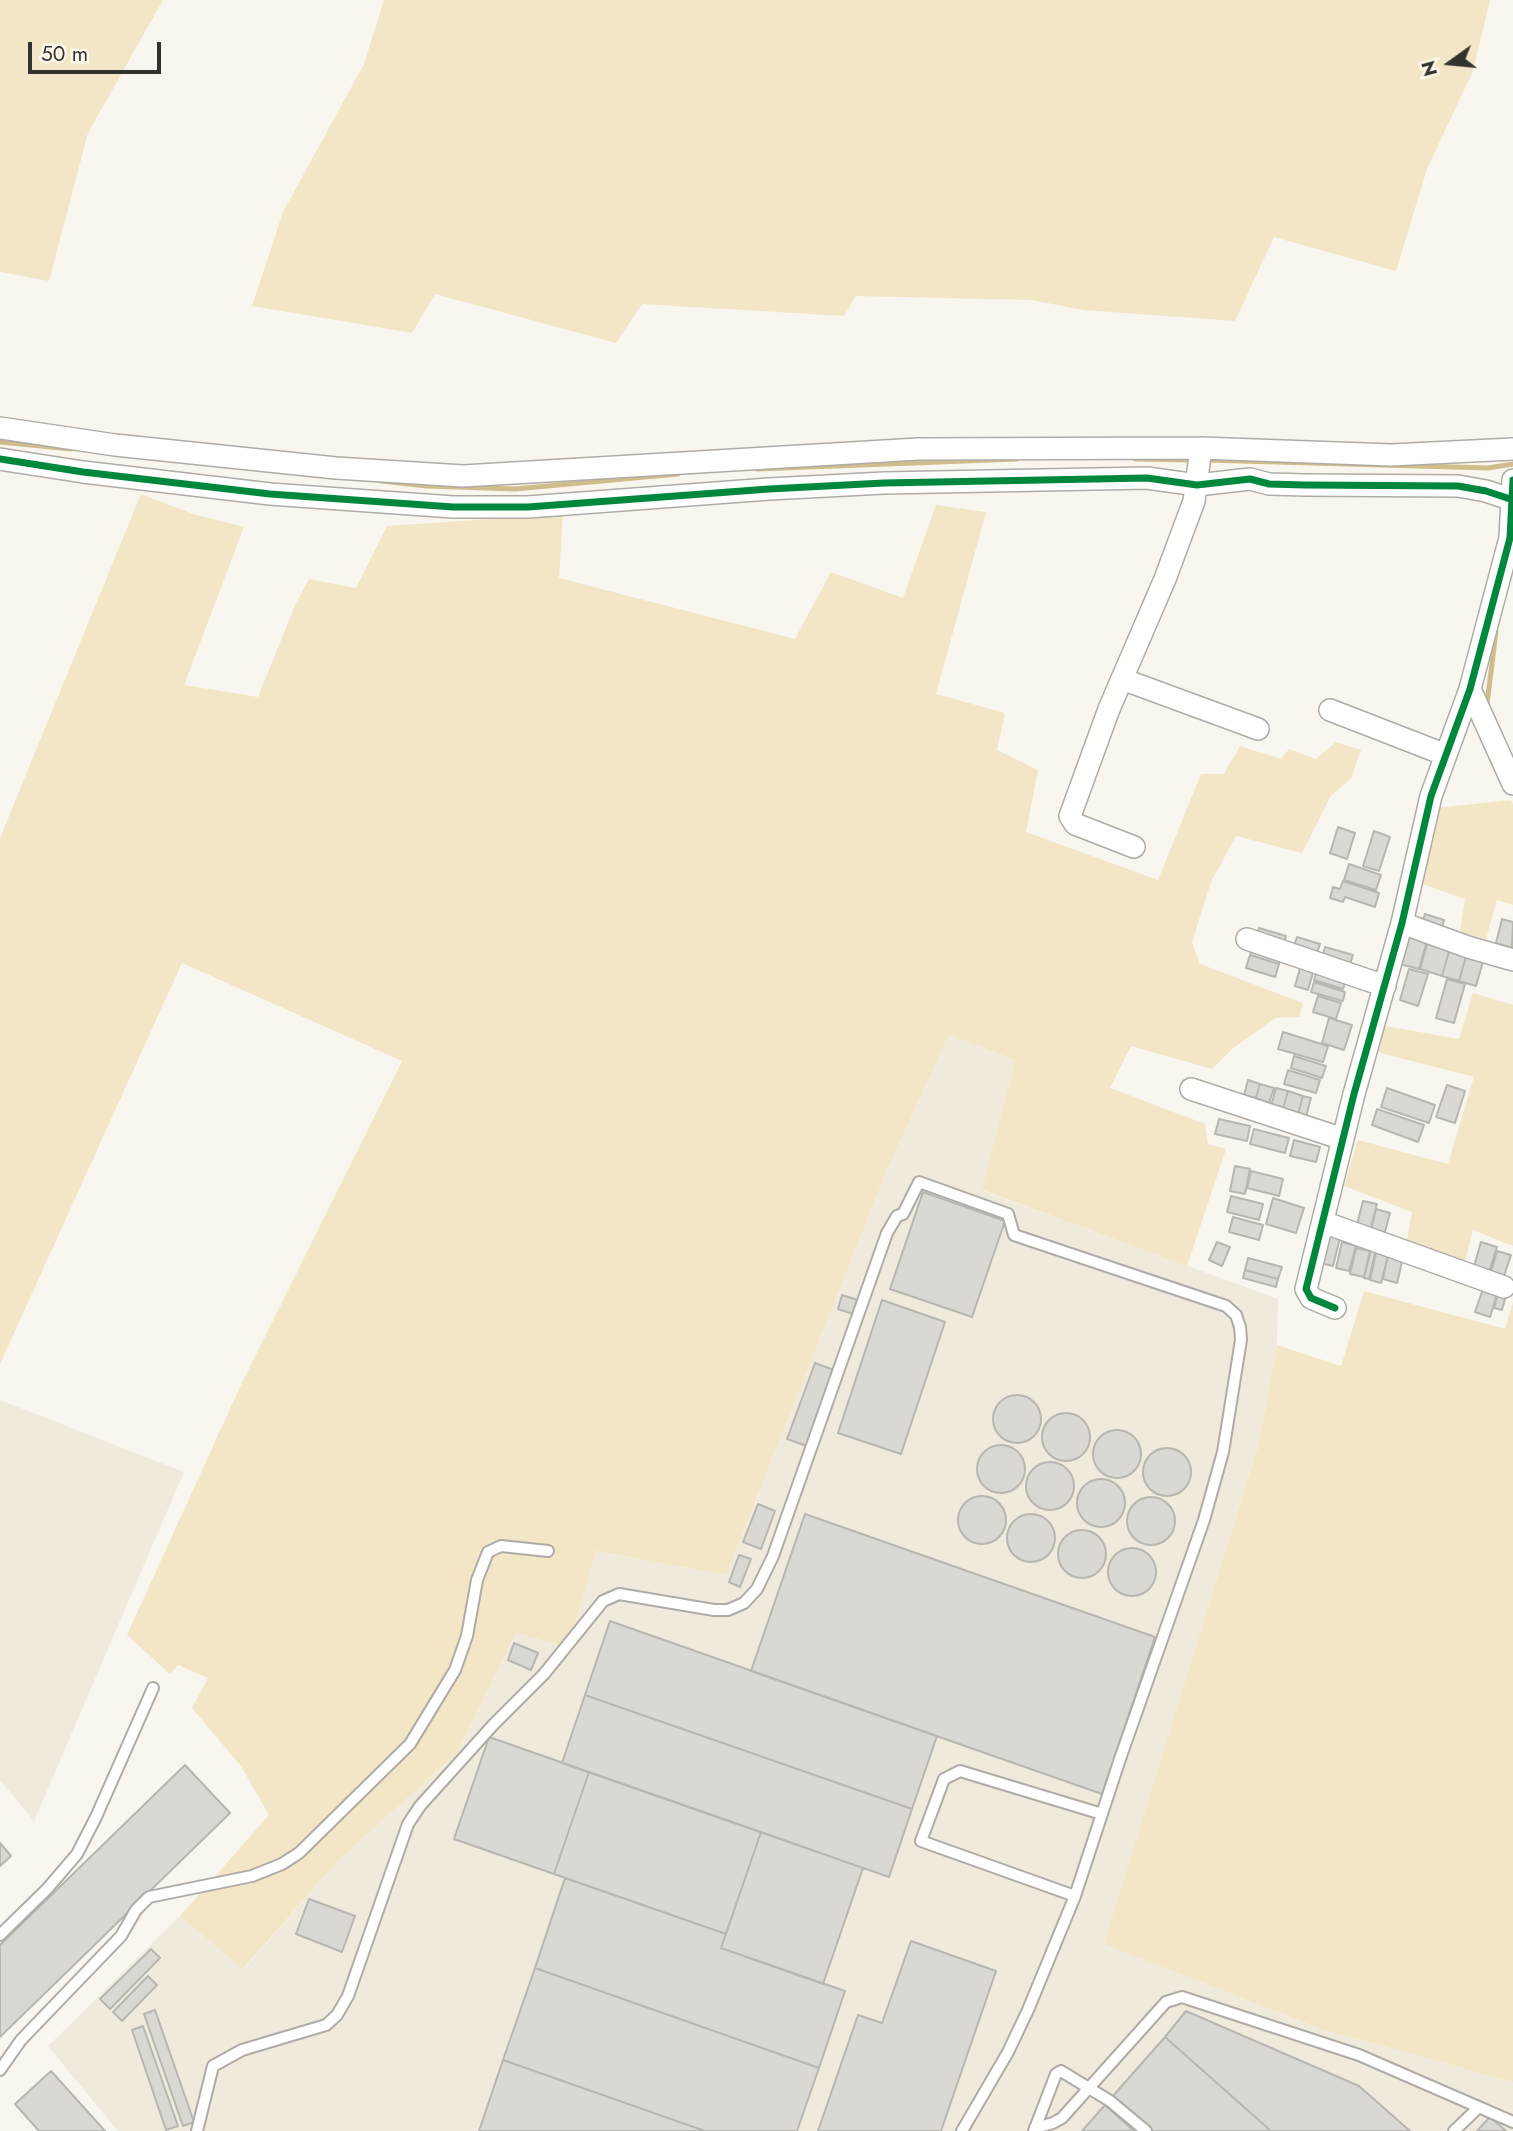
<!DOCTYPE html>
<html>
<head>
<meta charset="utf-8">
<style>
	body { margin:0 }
	#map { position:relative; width:1513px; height:2131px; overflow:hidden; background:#f9f6ef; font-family:Jost,sans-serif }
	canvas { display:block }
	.north { position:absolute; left:1415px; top:28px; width:70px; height:70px; -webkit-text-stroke:5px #fdf8eb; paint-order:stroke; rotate:255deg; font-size:19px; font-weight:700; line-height:28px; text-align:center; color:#34322e }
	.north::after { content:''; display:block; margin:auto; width:24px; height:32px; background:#34322e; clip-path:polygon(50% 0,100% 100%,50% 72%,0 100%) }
	.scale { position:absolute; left:28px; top:42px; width:133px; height:32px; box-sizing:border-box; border:4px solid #34322e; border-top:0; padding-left:9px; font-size:21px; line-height:24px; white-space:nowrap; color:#34322e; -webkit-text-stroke:5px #fdf8eb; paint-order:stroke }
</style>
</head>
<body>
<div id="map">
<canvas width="1513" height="2131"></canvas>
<div class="north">N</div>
<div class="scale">50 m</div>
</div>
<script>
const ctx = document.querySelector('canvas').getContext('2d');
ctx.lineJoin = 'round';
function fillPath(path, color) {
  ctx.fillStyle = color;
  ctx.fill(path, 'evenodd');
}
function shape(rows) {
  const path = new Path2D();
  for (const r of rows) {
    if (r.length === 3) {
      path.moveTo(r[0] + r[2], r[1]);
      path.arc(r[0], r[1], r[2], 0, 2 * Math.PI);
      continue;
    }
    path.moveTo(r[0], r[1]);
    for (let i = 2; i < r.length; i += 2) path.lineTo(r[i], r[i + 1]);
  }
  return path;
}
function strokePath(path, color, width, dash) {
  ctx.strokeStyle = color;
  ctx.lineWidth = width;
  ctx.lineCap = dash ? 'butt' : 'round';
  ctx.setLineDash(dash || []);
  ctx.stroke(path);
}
const built = shape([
	[949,1035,1015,1060,983,1191,1278,1299,1277,1345,1258,1444,1105,1944,1321,2029,1513,2082,1513,2131,118,2131,48,2046,180,1916,244,1969,338,1861,457,1753,516,1633,569,1648,596,1551,726,1575,888,1168],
	[0,1400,184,1472,34,1821,0,1780]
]);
const green = shape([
	[0,0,163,0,88,133,49,281,0,272],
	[384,0,1490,0,1473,71,1427,169,1396,271,1274,237,1235,321,1084,310,1031,300,856,296,844,316,642,304,616,343,435,294,412,333,252,306,283,212,364,64],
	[141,494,193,514,244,527,184,685,258,697,296,603,309,579,356,588,387,526,563,514,559,578,795,639,831,572,903,598,936,505,986,512,936,694,1005,713,997,750,1038,770,1026,832,1158,880,1201,774,1224,774,1240,746,1281,759,1289,749,1316,759,1336,742,1361,750,1351,778,1330,797,1302,853,1236,836,1211,882,1192,942,1200,964,1303,1003,1299,1017,1275,1018,1232,1049,1212,1069,1131,1046,1110,1088,1205,1124,1208,1144,1226,1149,1187,1266,982,1190,1015,1060,949,1035,888,1168,726,1575,596,1551,569,1648,516,1633,457,1753,338,1861,243,1969,180,1916,269,1815,241,1766,192,1708,208,1678,178,1665,170,1674,127,1635,239,1389,402,1061,182,963,0,1364,0,838],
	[1511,800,1513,805,1513,905,1497,900,1486,939,1460,932,1465,899,1422,884,1419,879,1436,808],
	[1473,993,1513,1005,1513,1246,1473,1230,1464,1265,1406,1244,1412,1212,1344,1186,1358,1140,1448,1164,1474,1077,1373,1051,1380,1025,1459,1039],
	[1364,1291,1505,1329,1513,1302,1513,2082,1321,2029,1104,1944,1258,1445,1277,1345,1341,1366]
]);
const stream = shape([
	[0,442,71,449],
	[1135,459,1195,460],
	[1205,460,1488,468,1513,464],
	[757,469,1017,459],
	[381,481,427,486,515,489,678,474],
	[1487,704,1496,631]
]);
const building = shape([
	[1338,827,1355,833,1347,859,1330,853,1338,827],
	[1374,831,1390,837,1379,871,1363,866,1374,831],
	[1349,864,1381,875,1376,890,1344,880,1349,864],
	[1343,881,1379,893,1375,907,1345,897,1343,902,1330,898,1333,887,1340,889,1343,881],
	[1425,914,1444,920,1441,931,1421,925,1425,914],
	[1502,919,1513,922,1512,948,1496,943,1502,919],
	[1259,928,1286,936,1282,948,1256,940,1259,928],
	[1406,931,1428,937,1419,969,1396,963,1406,931],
	[1297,937,1320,944,1316,956,1293,949,1297,937],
	[1428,941,1450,948,1442,976,1420,969,1428,941],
	[1254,944,1282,953,1279,964,1250,955,1254,944],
	[1325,947,1353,955,1349,967,1322,959,1325,947],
	[1450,948,1467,953,1459,981,1442,976,1450,948],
	[1467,953,1484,958,1476,986,1459,981,1467,953],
	[1250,955,1279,964,1275,977,1246,968,1250,955],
	[1301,965,1314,969,1308,990,1295,986,1301,965],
	[1317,969,1346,979,1343,989,1314,980,1317,969],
	[1409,969,1428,974,1418,1006,1400,1000,1409,969],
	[1447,979,1465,984,1454,1023,1436,1018,1447,979],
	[1314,982,1345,992,1343,1001,1311,992,1314,982],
	[1318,996,1341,1003,1336,1019,1313,1012,1318,996],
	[1329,1018,1352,1025,1344,1050,1322,1043,1329,1018],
	[1283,1032,1328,1046,1323,1062,1278,1049,1283,1032],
	[1294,1056,1326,1066,1322,1078,1291,1068,1294,1056],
	[1288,1070,1320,1080,1316,1093,1284,1084,1288,1070],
	[1248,1080,1260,1084,1256,1098,1244,1095,1248,1080],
	[1260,1084,1274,1088,1269,1103,1256,1098,1260,1084],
	[1447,1085,1465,1091,1455,1123,1436,1117,1447,1085],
	[1276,1088,1288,1091,1283,1109,1271,1106,1276,1088],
	[1387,1088,1435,1105,1429,1123,1381,1107,1387,1088],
	[1288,1091,1303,1096,1298,1114,1283,1109,1288,1091],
	[1303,1096,1311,1098,1306,1117,1298,1114,1303,1096],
	[1377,1109,1424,1125,1418,1142,1372,1125,1377,1109],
	[1219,1119,1250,1126,1247,1141,1215,1134,1219,1119],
	[1254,1129,1289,1138,1285,1153,1250,1144,1254,1129],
	[1294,1140,1320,1147,1316,1162,1290,1156,1294,1140],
	[1235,1166,1250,1169,1245,1194,1230,1191,1235,1166],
	[1251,1171,1283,1179,1279,1196,1247,1188,1251,1171],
	[923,1192,1005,1221,972,1317,890,1289,923,1192],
	[1231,1196,1263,1204,1259,1220,1227,1212,1231,1196],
	[1273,1198,1304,1208,1296,1233,1266,1224,1273,1198],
	[1363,1201,1377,1204,1369,1235,1355,1232,1363,1201],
	[1376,1209,1390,1213,1383,1239,1370,1235,1376,1209],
	[1233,1217,1263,1225,1259,1240,1229,1232,1233,1217],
	[1322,1233,1340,1238,1333,1266,1315,1262,1322,1233],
	[1217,1242,1230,1247,1222,1266,1209,1260,1217,1242],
	[1342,1242,1356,1246,1349,1271,1336,1268,1342,1242],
	[1481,1242,1497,1247,1488,1275,1473,1270,1481,1242],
	[1356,1248,1370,1251,1364,1277,1350,1274,1356,1248],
	[1371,1249,1376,1250,1369,1279,1364,1278,1371,1249],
	[1497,1251,1511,1255,1504,1276,1491,1272,1497,1251],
	[1376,1253,1388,1256,1381,1283,1370,1280,1376,1253],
	[1388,1254,1403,1258,1397,1283,1383,1279,1388,1254],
	[1248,1258,1282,1267,1278,1279,1245,1270,1248,1258],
	[1245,1270,1278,1279,1276,1287,1243,1278,1245,1270],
	[1484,1286,1498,1291,1490,1317,1475,1312,1484,1286],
	[1498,1293,1506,1295,1502,1310,1494,1308,1498,1293],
	[842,1295,861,1301,856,1315,838,1309,842,1295],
	[882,1300,945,1322,901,1454,838,1433,882,1300],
	[815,1363,834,1370,807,1446,787,1439,815,1363],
	[1017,1419,24],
	[1066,1437,24],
	[1117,1454,24],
	[1001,1469,24],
	[1167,1472,24],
	[1050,1486,24],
	[1101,1503,24],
	[982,1520,24],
	[1151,1521,24],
	[758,1504,775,1511,761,1549,743,1542,758,1504],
	[805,1514,1155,1637,1102,1794,751,1671,805,1514],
	[1031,1538,24],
	[1082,1554,24],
	[1132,1572,24],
	[739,1555,751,1559,740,1587,729,1582,739,1555],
	[610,1621,937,1736,912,1809,585,1695,610,1621],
	[514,1643,538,1653,531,1670,508,1660,514,1643],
	[585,1695,912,1809,889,1877,562,1763,585,1695],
	[489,1737,589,1772,554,1874,454,1839,489,1737],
	[185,1765,230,1813,0,2037,0,1945,185,1765],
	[589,1772,761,1832,726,1934,554,1874,589,1772],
	[761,1832,863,1868,823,1984,721,1948,761,1832],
	[0,1843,11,1856,0,1866,0,1843],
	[565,1878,726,1934,721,1948,845,1991,819,2068,535,1968,565,1878],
	[309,1899,355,1916,342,1952,296,1934,309,1899],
	[911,1941,996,1971,941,2131,818,2131,858,2015,882,2023,911,1941],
	[151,1949,160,1958,110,2009,100,1999,151,1949],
	[535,1968,819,2068,797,2131,705,2131,503,2060,535,1968],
	[148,1976,157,1985,122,2021,113,2012,148,1976],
	[155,2010,194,2122,183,2126,144,2014,155,2010],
	[1186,2011,1359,2086,1410,2131,1271,2131,1165,2037,1186,2011],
	[143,2026,178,2126,166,2130,132,2030,143,2026],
	[1165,2037,1271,2131,1151,2131,1112,2097,1165,2037],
	[503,2060,705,2131,479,2131,503,2060],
	[51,2071,105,2131,39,2131,15,2104,51,2071],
	[1105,2105,1134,2131,1082,2131,1105,2105],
	[1490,2117,1506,2131,1477,2131,1490,2117]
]);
const lane = shape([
	[1075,1896,921,1841,944,1779,960,1771,1102,1814],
	[0,1935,47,1889,77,1854,96,1817,153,1688],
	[0,2070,21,2040,121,1936,136,1910,149,1897,252,1876,282,1864,299,1853,410,1744,455,1670,467,1636,477,1580,488,1552,501,1546,548,1551],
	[1035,2128,1053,2123,1062,2118,1166,2002,1182,1997,1359,2055,1513,2122],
	[197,2131,213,2066,242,2050,326,2025,337,2015,348,1996,408,1824,420,1806,493,1725,544,1674,603,1601,619,1594,714,1610,728,1610,744,1603,757,1589,773,1556,887,1233,897,1216,903,1214,919,1182,1008,1214,1014,1235,1226,1306,1236,1315,1240,1327,1241,1340,1223,1452,1204,1520,1120,1759,1075,1896,1028,2010,1008,2052,962,2131],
	[1034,2131,1056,2074,1061,2071,1110,2101,1146,2131],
	[1454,2131,1479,2107]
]);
const street = shape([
	[0,428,115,445,336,468,463,476,918,449,1201,448,1391,455,1513,449],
	[0,459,83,472,270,494,453,507,528,507,769,489,884,483,1147,478,1197,485,1250,479,1269,484,1305,485,1458,486,1486,491,1513,500],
	[1122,679,1258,729],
	[1470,689,1513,784],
	[1330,710,1446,755],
	[1134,847,1075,824,1070,816,1109,709,1165,579,1194,501,1201,448],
	[1402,923,1468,947,1513,960],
	[1247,939,1385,986],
	[1191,1089,1343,1139],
	[1323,1222,1504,1287],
	[1335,1308,1311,1298,1306,1289,1354,1094,1402,923,1431,796,1470,689,1510,538,1513,480]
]);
const cycleway = shape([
	[0,459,83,472,270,494,453,507,528,507,769,489,884,483,1147,478,1197,485,1250,479,1269,484,1305,485,1458,486,1486,491,1513,500],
	[1335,1308,1311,1298,1306,1289,1354,1094,1402,923,1431,796,1470,689,1510,538,1513,480]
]);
fillPath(built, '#f0eadd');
fillPath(green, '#f3e6c7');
strokePath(stream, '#d1bd8b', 5);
fillPath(building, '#dad8d3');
strokePath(building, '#b8b6b1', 2);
strokePath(lane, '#afaca7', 14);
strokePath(street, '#afaca7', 24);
strokePath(lane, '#fefefd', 10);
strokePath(street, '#fefefd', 21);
strokePath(cycleway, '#00873e', 7);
</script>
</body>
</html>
